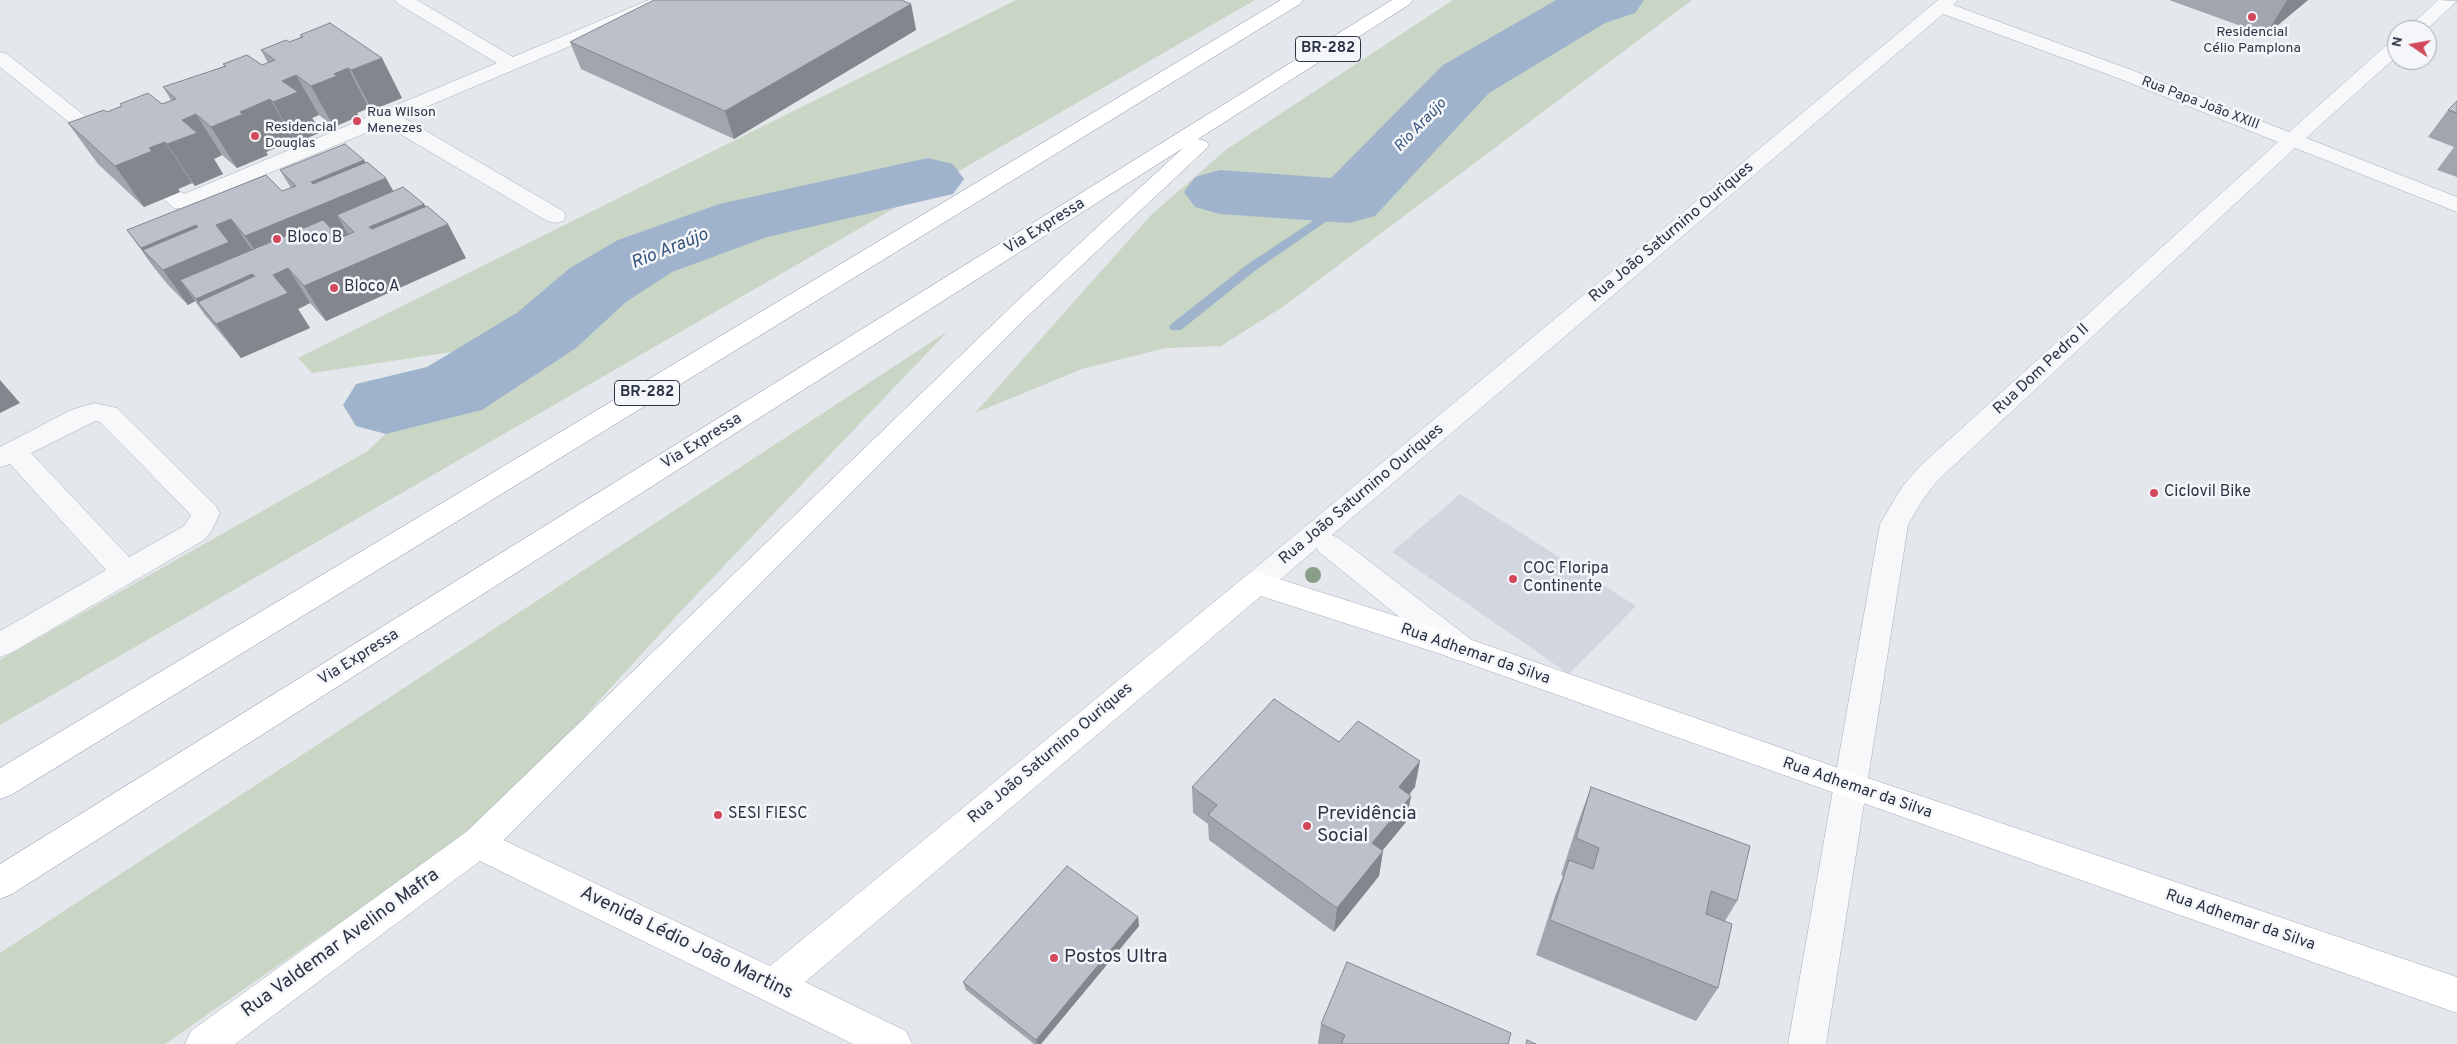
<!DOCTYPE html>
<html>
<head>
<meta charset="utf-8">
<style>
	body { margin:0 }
	#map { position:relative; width:2457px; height:1044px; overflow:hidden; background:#e4e7ec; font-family:Overpass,sans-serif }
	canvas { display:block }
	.north { position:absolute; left:2387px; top:20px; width:50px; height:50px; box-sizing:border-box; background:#f4f6f9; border:1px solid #a4a8b1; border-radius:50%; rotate:282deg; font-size:14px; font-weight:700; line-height:20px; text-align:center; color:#2b3445 }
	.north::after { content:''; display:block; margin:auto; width:18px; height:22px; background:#d1495b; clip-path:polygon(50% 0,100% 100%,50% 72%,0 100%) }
</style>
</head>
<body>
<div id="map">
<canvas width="2457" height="1044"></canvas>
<div class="north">N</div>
</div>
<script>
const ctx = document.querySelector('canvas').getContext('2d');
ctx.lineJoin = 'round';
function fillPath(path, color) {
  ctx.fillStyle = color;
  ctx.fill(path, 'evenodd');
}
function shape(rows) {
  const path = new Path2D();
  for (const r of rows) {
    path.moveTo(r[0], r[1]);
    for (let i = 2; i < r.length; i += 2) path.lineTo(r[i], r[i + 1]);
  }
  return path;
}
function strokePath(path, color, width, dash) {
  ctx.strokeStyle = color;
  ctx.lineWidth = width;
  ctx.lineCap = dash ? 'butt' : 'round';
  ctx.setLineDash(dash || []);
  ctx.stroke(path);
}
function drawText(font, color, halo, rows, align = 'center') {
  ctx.font = font + ' Overpass,sans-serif';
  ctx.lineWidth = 5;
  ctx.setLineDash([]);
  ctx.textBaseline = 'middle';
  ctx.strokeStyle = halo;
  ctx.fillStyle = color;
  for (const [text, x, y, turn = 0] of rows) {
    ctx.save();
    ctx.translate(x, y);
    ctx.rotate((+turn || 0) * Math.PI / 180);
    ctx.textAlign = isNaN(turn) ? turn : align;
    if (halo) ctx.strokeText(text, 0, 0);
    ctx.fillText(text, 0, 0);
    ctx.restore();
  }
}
const built = shape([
	[1460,494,1636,606,1569,674,1392,552]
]);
const green = shape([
	[1016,0,1255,0,0,725,0,660,368,451,472,349,312,373,298,358],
	[1453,0,1692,0,1284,306,1221,346,1166,348,1082,369,975,413,1152,214,1227,149],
	[948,331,680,612,566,737,466,839,316,939,165,1044,0,1044,0,953]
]);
const stream = shape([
	[1349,197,1353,199,1355,201,1353,203,1256,270,1181,330,1171,330,1169,327,1171,324,1248,264,1349,197]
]);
const river = shape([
	[1556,0,1644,0,1635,13,1605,23,1489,93,1375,216,1349,223,1220,214,1195,207,1184,192,1195,177,1220,170,1331,178,1443,65,1556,0],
	[928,158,953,164,964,179,953,194,767,237,672,272,626,302,576,348,482,410,386,434,356,426,343,405,356,384,427,367,518,312,570,268,618,240,719,204,928,158]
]);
const minor = shape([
	[395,0,417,0,513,57,649,0,673,0,670,4,402,117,563,211,566,216,563,221,555,223,547,221,385,125,182,209,174,208,131,171,135,167,142,165,149,167,184,194,497,63,398,4,395,0],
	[1938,0,1958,0,1953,5,2129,69,2289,132,2390,42,2397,40,2397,56,2306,138,2457,197,2457,212,2295,148,1937,481,1922,501,1908,525,1826,1044,1788,1044,1880,524,1902,487,1919,467,2278,142,2115,77,1943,14,1332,535,1339,538,1472,640,1476,649,1472,658,1461,661,1450,658,1319,552,1317,548,1267,591,1257,594,1247,591,1243,583,1247,575,1938,0],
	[2438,0,2457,1,2426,30,2406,30,2438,0],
	[0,52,7,54,114,139,117,143,114,147,107,149,100,147,0,67,0,52],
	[95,403,117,408,216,506,220,513,212,530,204,540,11,653,0,657,0,631,106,570,10,464,0,467,0,447,71,410,95,403],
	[95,421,100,422,191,515,184,526,129,557,31,453,95,421]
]);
const major = shape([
	[1257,572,1472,640,1850,772,2457,977,2457,1013,1453,658,1261,596,805,982,906,1031,912,1044,853,1044,480,861,235,1044,185,1044,191,1031,466,832,478,828,770,966,1247,575,1257,572]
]);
const highway = shape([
	[1281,0,1303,0,1300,4,11,795,0,799,0,768,1281,0],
	[1392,0,1413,0,1410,4,1198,139,1206,141,1209,145,1206,149,1031,313,490,854,478,858,466,854,461,843,466,832,1015,303,1183,148,12,894,0,899,0,864,1392,0]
]);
const trees = [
	[1313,575]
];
const wall = shape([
	[2169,0,2308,0,2266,35],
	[911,4,916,30,734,139,581,69,570,42],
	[300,35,402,98,372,110,369,108,357,113,359,116,334,127,319,115,312,118,321,132,296,143,294,140,266,152,268,155,237,168,222,155,214,159,223,174,195,186,192,183,178,189,180,192,144,207,98,164,68,123,107,112,121,106,120,104,162,104,171,100,163,87,225,67,223,64,262,65,268,63,261,50,289,42,301,37],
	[2457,101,2457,177,2437,170,2454,147,2428,137,2448,110],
	[364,160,365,163,393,191,424,204,466,258,326,321,310,303,298,309,310,328,241,358,205,315,195,301,188,305,168,285,152,265,127,230,282,191,291,188,280,170],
	[1339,742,1415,787,1409,794,1411,796,1406,822,1383,850,1379,876,1334,932,1209,840,1208,824,1193,813,1192,787],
	[1591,787,1737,901,1725,921,1718,988,1696,1021,1536,955,1555,896,1563,876,1561,875,1577,825],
	[1138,917,1139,926,1041,1044,1034,1044,966,990,963,982],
	[1321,1024,1508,1044,1318,1044]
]);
const shadedWall = shape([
	[2287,0,2308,0,2266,35],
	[911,4,916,30,734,139,725,111],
	[382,58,402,98,372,110,351,70],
	[348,68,369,108,357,113,359,116,334,127,311,86,334,74],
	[296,75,319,115,312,118,321,132,296,143,273,102,282,81],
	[270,99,294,140,266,152,268,155,237,168,211,127,240,112],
	[196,114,222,155,214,159,223,174,195,186,167,144,182,120],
	[165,142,192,183,178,189,180,192,144,207,115,166,149,148],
	[364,160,376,182,386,178,405,212,424,204,437,229,448,224,466,258,326,321,304,286,354,232,337,215,349,236,268,270,245,236,311,182],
	[231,219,254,253,252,274,270,301,273,275,288,268,310,303,298,309,310,328,241,358,216,324,198,302,221,334,196,299,180,280,195,301,188,305,163,270,143,250,166,282,141,248,196,225,212,249,216,225],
	[0,380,20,403,0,413],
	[1420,761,1415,787,1395,813,1399,787],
	[1411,796,1406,822,1368,868,1372,843],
	[1383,851,1379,876,1334,932,1337,908],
	[1138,917,1139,926,1041,1044,1037,1044,1036,1040]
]);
const building = shape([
	[654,0,901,0,911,4,725,111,570,42,654,0],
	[330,23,382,58,351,70,348,68,334,74,337,76,311,86,296,75,282,81,298,92,273,102,270,99,240,112,243,114,211,127,196,114,182,120,197,133,167,144,165,142,149,148,152,151,115,166,68,123,104,110,107,112,122,106,120,104,148,93,162,104,176,99,163,87,226,66,223,64,247,55,262,65,275,60,261,50,286,40,289,42,303,37,300,35,330,23],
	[2457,101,2457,113,2448,110,2457,101],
	[345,144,364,160,311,182,313,184,367,162,386,178,245,236,231,219,216,225,229,242,163,270,143,250,198,227,196,225,141,248,127,230,266,175,282,191,296,186,280,170,345,144],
	[403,187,424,204,369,227,372,229,427,206,448,224,304,286,288,268,273,275,288,293,216,324,198,302,255,276,252,274,196,299,180,280,323,220,340,238,354,232,337,215,403,187],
	[1274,699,1339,742,1358,721,1420,761,1399,787,1411,796,1372,843,1383,851,1337,908,1208,815,1217,805,1192,787,1274,699],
	[1591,787,1750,846,1737,901,1711,891,1706,914,1732,924,1718,988,1550,920,1569,860,1593,869,1599,848,1576,838,1591,787],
	[1067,866,1138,917,1036,1040,963,982,1067,866],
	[1347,962,1511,1033,1508,1044,1341,1044,1345,1035,1321,1024,1347,962],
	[1527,1040,1536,1044,1526,1044,1527,1040]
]);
const markers = [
	[2252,17,5,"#d1495b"],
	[357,121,5,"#d1495b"],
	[255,136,5,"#d1495b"],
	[277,239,5,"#d1495b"],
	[334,288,5,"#d1495b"],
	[2154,493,5,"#d1495b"],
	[1513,579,5,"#d1495b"],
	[718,815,5,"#d1495b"],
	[1307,826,5,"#d1495b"],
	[1054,958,5,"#d1495b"]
];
const farPoinames = [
	["Residencial",2252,33,"center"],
	["Célio Pamplona",2252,49,"center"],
	["Rua Wilson",367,113],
	["Menezes",367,129],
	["Residencial",265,128],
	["Douglas",265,144]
];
const farStreetnames = [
	["Rua Papa João XXIII",2200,104,21]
];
const shields = [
	[1328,49,65],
	[647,393,65]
];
const shieldNames = [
	["BR-282",1328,49],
	["BR-282",647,393]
];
const farWaternames = [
	["Rio Araújo",1421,126,-46]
];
const streetNames = [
	["Via Expressa",1045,227,-32],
	["Rua João Saturnino Ouriques",1672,233,-40],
	["Rua Dom Pedro II",2042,370,-43],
	["Via Expressa",702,442,-32],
	["Rua João Saturnino Ouriques",1362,495,-40],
	["Rua Adhemar da Silva",1475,655,19],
	["Via Expressa",359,658,-32],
	["Rua João Saturnino Ouriques",1051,754,-40],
	["Rua Adhemar da Silva",1857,789,19],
	["Rua Adhemar da Silva",2240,921,19]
];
const poiNames = [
	["Bloco B",287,239],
	["Bloco A",344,288],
	["Ciclovil Bike",2164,493],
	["COC Floripa",1523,570],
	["Continente",1523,588],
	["SESI FIESC",728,815]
];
const waterNames = [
	["Rio Araújo",670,250,-22]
];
const nearPoinames = [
	["Previdência",1317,815],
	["Social",1317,837],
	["Postos Ultra",1064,958]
];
const nearStreetnames = [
	["Rua Valdemar Avelino Mafra",341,944,-36],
	["Avenida Lédio João Martins",686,944,26]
];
fillPath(built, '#d2d6de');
fillPath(green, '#c9d6c5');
fillPath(stream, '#9fb4cc');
fillPath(river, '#9fb4cc');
strokePath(minor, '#a9aeb7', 1);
strokePath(major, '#a3abb8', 1);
strokePath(highway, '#8b94a3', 1);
fillPath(minor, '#f7f8fa');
fillPath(major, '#fff');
fillPath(highway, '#fff');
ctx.fillStyle = '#899d89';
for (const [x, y] of trees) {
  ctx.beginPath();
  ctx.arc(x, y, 8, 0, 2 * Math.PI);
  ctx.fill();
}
fillPath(wall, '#a1a5ae');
fillPath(shadedWall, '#83868d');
fillPath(building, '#bbc0ca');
strokePath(building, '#83868d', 1);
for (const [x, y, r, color] of markers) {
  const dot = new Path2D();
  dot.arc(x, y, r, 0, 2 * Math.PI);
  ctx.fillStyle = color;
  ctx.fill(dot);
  strokePath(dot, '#f4f6f9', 2);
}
drawText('14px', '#2b3445', '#f4f6f9', farPoinames, 'left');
drawText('14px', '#2b3445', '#f4f6f9', farStreetnames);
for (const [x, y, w] of shields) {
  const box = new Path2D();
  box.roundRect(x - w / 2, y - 12.5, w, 25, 4);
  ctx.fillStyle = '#f4f6f9';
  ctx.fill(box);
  strokePath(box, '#2b3445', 1);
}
drawText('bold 15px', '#2b3445', null, shieldNames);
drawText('italic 15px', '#34527a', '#f4f6f9', farWaternames);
drawText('16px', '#2b3445', '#f4f6f9', streetNames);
drawText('16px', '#2b3445', '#f4f6f9', poiNames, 'left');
drawText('italic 18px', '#34527a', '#f4f6f9', waterNames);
drawText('19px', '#2b3445', '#f4f6f9', nearPoinames, 'left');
drawText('19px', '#2b3445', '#f4f6f9', nearStreetnames);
</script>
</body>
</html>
